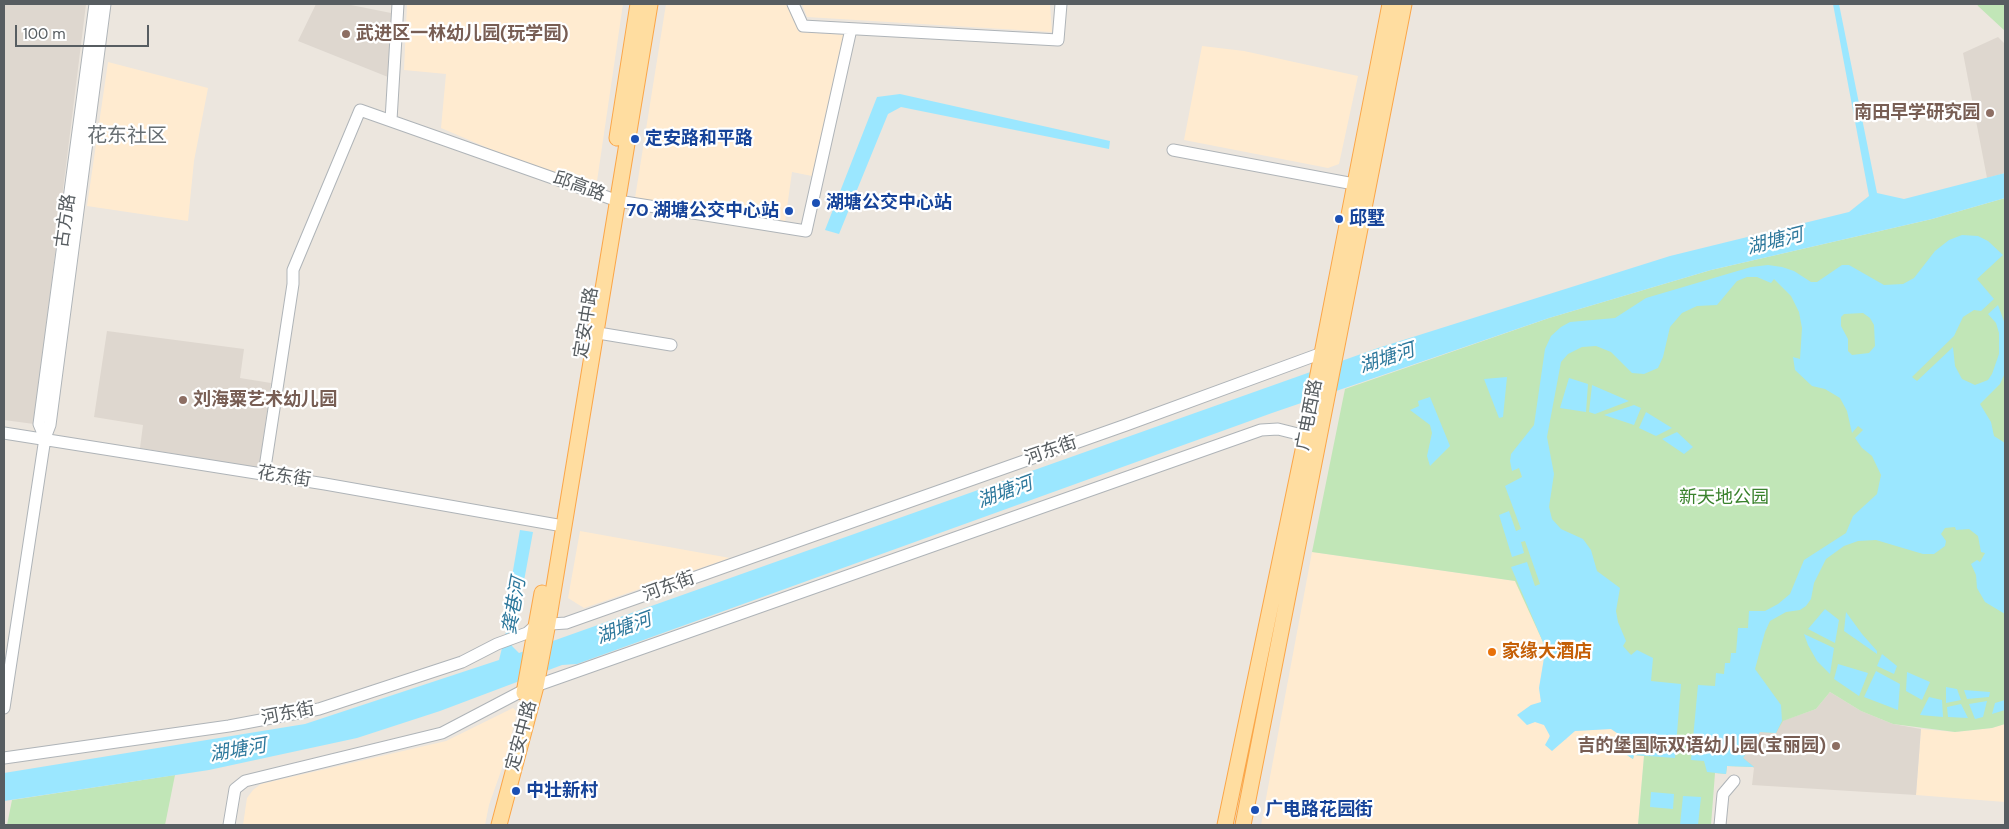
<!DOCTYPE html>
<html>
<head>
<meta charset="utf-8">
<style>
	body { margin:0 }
	#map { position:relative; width:2009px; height:829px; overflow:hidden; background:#ece6de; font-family:"DM Sans",sans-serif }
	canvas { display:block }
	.frame { position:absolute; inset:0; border:5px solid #575d61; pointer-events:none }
	.scale { position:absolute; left:15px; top:25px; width:134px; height:22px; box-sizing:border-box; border:2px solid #575d61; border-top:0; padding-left:6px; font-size:15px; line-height:18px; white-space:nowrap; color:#575d61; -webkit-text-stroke:4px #fff; paint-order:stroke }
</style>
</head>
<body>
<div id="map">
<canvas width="2009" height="829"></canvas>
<div class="frame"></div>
<div class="scale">100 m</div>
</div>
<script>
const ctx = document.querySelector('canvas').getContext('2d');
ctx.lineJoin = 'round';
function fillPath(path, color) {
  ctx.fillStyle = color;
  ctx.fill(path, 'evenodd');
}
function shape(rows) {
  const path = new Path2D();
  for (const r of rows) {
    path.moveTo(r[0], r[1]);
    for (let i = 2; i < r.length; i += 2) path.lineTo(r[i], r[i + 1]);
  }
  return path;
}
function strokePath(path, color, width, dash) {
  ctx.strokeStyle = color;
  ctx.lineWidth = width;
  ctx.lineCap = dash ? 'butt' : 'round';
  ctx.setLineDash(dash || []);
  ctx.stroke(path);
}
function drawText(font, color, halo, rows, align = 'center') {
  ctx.font = font + ' "DM Sans","Noto Sans SC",sans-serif';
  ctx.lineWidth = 4.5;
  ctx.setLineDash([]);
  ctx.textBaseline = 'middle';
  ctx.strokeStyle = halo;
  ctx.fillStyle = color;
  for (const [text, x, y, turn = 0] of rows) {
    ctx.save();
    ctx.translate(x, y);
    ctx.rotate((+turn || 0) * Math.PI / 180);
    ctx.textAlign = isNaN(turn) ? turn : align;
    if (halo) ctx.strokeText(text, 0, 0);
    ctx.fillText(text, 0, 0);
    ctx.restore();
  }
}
const commercial = shape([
	[407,4,623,4,596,188,516,160,441,128,446,74,404,70],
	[666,4,787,4,799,32,846,35,812,176,792,172,785,222,635,198],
	[802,4,1050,4,1052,32,807,17],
	[1202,46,1244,51,1358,76,1339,164,1328,168,1184,140],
	[108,62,208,88,194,161,188,221,87,206],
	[580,531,730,558,584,608,568,598],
	[1312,552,1515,581,1540,634,1545,652,1539,688,1541,702,1526,725,1535,722,1544,725,1549,732,1549,740,1566,740,1570,734,1575,731,1611,729,1620,735,1633,758,1634,755,1644,756,1638,825,1261,825],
	[513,708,517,712,507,754,489,805,485,825,243,825,247,798,253,790,261,784,446,741],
	[2005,724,2005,802,1916,795,1921,729,1955,732,1992,728]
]);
const education = shape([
	[4,4,86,4,34,424,4,420],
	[316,4,346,4,391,13,388,77,298,41],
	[1998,37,2005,44,2005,173,1987,178,1963,53],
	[107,331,244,349,240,378,271,383,259,468,140,448,143,425,94,417],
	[1830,692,1861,711,1893,724,1921,729,1916,795,1752,785,1754,768,1742,759,1760,732,1782,721,1816,709]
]);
const green = shape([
	[1977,4,2005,4,2005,31,1978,6],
	[2005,198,2005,724,1992,728,1955,732,1893,724,1861,711,1830,692,1816,709,1783,721,1776,733,1760,732,1743,758,1754,767,1727,766,1726,774,1715,773,1711,825,1638,825,1644,756,1634,755,1633,759,1627,755,1620,734,1544,662,1543,642,1515,581,1312,552,1345,389,1549,318,1711,270,1932,219],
	[175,775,165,825,7,825,12,800]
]);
const water = shape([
	[1833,4,1839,4,1877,193,1904,199,2005,173,2005,198,1932,219,1711,270,1549,318,1272,413,577,664,562,665,440,711,357,738,209,770,4,801,4,773,305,724,499,660,507,628,506,611,520,530,533,532,512,646,519,653,1378,348,1670,256,1849,212,1869,196],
	[900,94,1110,141,1109,149,901,107,888,114,839,234,825,230,877,97],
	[1962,235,1978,236,1988,241,2003,255,1977,279,1994,299,1981,311,1974,310,1963,317,1954,336,1912,377,1917,381,1953,347,1955,366,1962,379,1975,385,1988,380,1992,374,1999,354,1999,333,1996,323,1988,314,1998,305,2005,324,2005,373,2000,384,1980,404,1991,422,1994,436,2005,443,2005,614,1985,602,1977,588,1976,575,1971,564,1977,560,1980,562,1985,553,1981,552,1978,536,1969,529,1956,530,1955,527,1945,528,1941,534,1946,541,1945,546,1934,554,1923,554,1876,540,1858,541,1844,546,1826,559,1814,583,1811,599,1806,606,1800,610,1786,612,1770,621,1765,632,1755,669,1781,705,1782,721,1776,733,1760,732,1743,758,1754,767,1727,766,1726,774,1707,772,1704,761,1691,760,1698,685,1715,686,1716,673,1724,674,1725,663,1730,663,1731,653,1736,653,1738,628,1748,628,1749,611,1765,611,1778,604,1790,594,1804,560,1846,533,1853,516,1877,494,1881,475,1872,456,1862,448,1855,438,1863,430,1858,426,1852,433,1847,411,1840,398,1825,389,1812,386,1795,370,1793,357,1800,359,1802,328,1799,312,1791,296,1774,279,1771,283,1757,277,1747,277,1737,281,1717,305,1697,306,1682,313,1670,327,1663,357,1658,368,1644,374,1632,373,1611,352,1596,346,1582,347,1568,354,1561,362,1547,437,1554,474,1549,507,1552,519,1561,529,1583,539,1591,550,1597,571,1620,588,1616,611,1618,622,1626,641,1623,646,1631,655,1637,650,1653,658,1651,681,1681,684,1675,758,1634,755,1633,759,1627,755,1620,735,1611,729,1575,731,1552,751,1545,745,1550,736,1544,725,1535,722,1527,725,1517,715,1531,705,1541,702,1539,688,1545,652,1543,642,1511,567,1527,562,1535,586,1540,584,1525,541,1521,542,1524,553,1512,557,1499,515,1509,511,1516,531,1521,529,1505,486,1522,477,1519,468,1512,471,1510,461,1511,454,1534,425,1545,349,1551,336,1561,327,1570,322,1615,318,1646,298,1751,267,1768,265,1782,267,1794,271,1811,282,1817,282,1842,265,1849,265,1884,285,1903,284,1914,278,1935,251,1949,240],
	[1863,313,1870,318,1874,325,1875,346,1869,353,1852,355,1848,351,1848,339,1841,326,1841,317,1844,314],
	[1507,377,1503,417,1499,418,1484,379],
	[1569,378,1588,384,1586,412,1560,408],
	[1592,385,1629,401,1595,414,1589,412],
	[1430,397,1450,446,1430,466,1427,456,1432,433,1430,425,1410,410,1419,406,1418,401],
	[1634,405,1641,408,1634,425,1604,415],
	[1646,412,1672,428,1656,436,1639,428],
	[1677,432,1693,447,1684,454,1662,439],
	[1825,609,1839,620,1835,643,1808,629],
	[1846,612,1862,634,1877,651,1877,654,1844,631],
	[1804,634,1834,648,1830,674,1817,661,1808,645],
	[1882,654,1897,666,1894,674,1877,666],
	[1838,664,1868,673,1859,696,1834,679],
	[1876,671,1900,684,1898,710,1864,697],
	[1907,672,1930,682,1922,700,1906,691],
	[1946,687,1957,689,1961,700,1946,703],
	[1964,690,1990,692,1989,697,1967,699],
	[1929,697,1942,700,1943,717,1920,715],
	[2005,700,2005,710,1992,714,1995,703],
	[1987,701,1983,717,1975,719,1969,704],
	[1961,704,1968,718,1948,717,1947,707],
	[1651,792,1674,794,1673,809,1650,807],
	[1683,796,1701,797,1698,825,1680,825]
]);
const minor = shape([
	[793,4,803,26,1058,40,1061,4],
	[391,120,398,4],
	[1173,150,1354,184],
	[586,331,671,345],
	[4,433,325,484,563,526],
	[45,438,39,424,95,4],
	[264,474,293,284,293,270,360,110,618,201,806,231,851,29],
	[4,708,45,438,50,425,105,4],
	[4,758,229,726,319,709,462,662,497,644,527,633,536,625,566,623,1126,425,1322,353],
	[229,825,235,789,245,781,442,733,524,690,1261,430,1278,429,1306,436],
	[1720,825,1723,794,1734,781]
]);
const major = shape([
	[617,138,638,4],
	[524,693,542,593],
	[499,825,536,686,548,623,650,4],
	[1225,825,1306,436,1390,4],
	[1243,825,1404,4]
]);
const markers = [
	[346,34,5,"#8d6e63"],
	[1990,113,5,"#8d6e63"],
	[635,139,5,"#1a4fb4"],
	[816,203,5,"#1a4fb4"],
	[789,211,5,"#1a4fb4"],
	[1339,219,5,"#1a4fb4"],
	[183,400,5,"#8d6e63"],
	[1492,652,5,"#e8710a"],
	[1836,746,5,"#8d6e63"],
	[516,791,5,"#1a4fb4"],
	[1255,810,5,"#1a4fb4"]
];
const educationNames = [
	["武进区一林幼儿园(玩学园)",356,34],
	["南田早学研究园",1980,113,"right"],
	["刘海粟艺术幼儿园",193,400],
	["吉的堡国际双语幼儿园(宝丽园)",1826,746,"right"]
];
const transitNames = [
	["定安路和平路",645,139],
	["湖塘公交中心站",826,203],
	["70 湖塘公交中心站",779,211,"right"],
	["邱墅",1349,219],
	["中壮新村",526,791],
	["广电路花园街",1265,810]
];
const streetNames = [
	["邱高路",579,187,20],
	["古方路",66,221,-82],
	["定安中路",587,323,-81],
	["广电西路",1310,415,-79],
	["河东街",1051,451,-19],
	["花东街",284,477,9],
	["河东街",669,587,-20],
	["河东街",288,714,-11],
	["定安中路",522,736,-75]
];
const parkNames = [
	["新天地公园",1724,498]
];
const foodNames = [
	["家缘大酒店",1502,652]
];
const waterNames = [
	["湖塘河",1775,242,-14],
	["湖塘河",1387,359,-18],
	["湖塘河",1005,493,-20],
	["龚巷河",515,606,-80],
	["湖塘河",624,629,-20],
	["湖塘河",238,751,-10]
];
const quarterNames = [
	["花东社区",127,137]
];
fillPath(commercial, '#ffebd0');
fillPath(education, '#ded7cf');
fillPath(green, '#c1e6b7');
fillPath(water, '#9be7ff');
strokePath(minor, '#afb4b8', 13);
strokePath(major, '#fba648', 17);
strokePath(minor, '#fff', 11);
strokePath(major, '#ffdda0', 15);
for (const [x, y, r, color] of markers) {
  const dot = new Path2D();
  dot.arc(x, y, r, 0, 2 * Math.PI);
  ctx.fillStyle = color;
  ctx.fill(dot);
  strokePath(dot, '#fff', 2);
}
drawText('bold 18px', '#785e54', '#fff', educationNames, 'left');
drawText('bold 18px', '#164399', '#fff', transitNames, 'left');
drawText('18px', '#575d61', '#fff', streetNames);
drawText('18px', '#3a822d', '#fff', parkNames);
drawText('bold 18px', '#c56008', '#fff', foodNames, 'left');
drawText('italic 19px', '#2d789c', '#fff', waterNames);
drawText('20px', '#686f73', '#fff', quarterNames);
</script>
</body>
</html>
